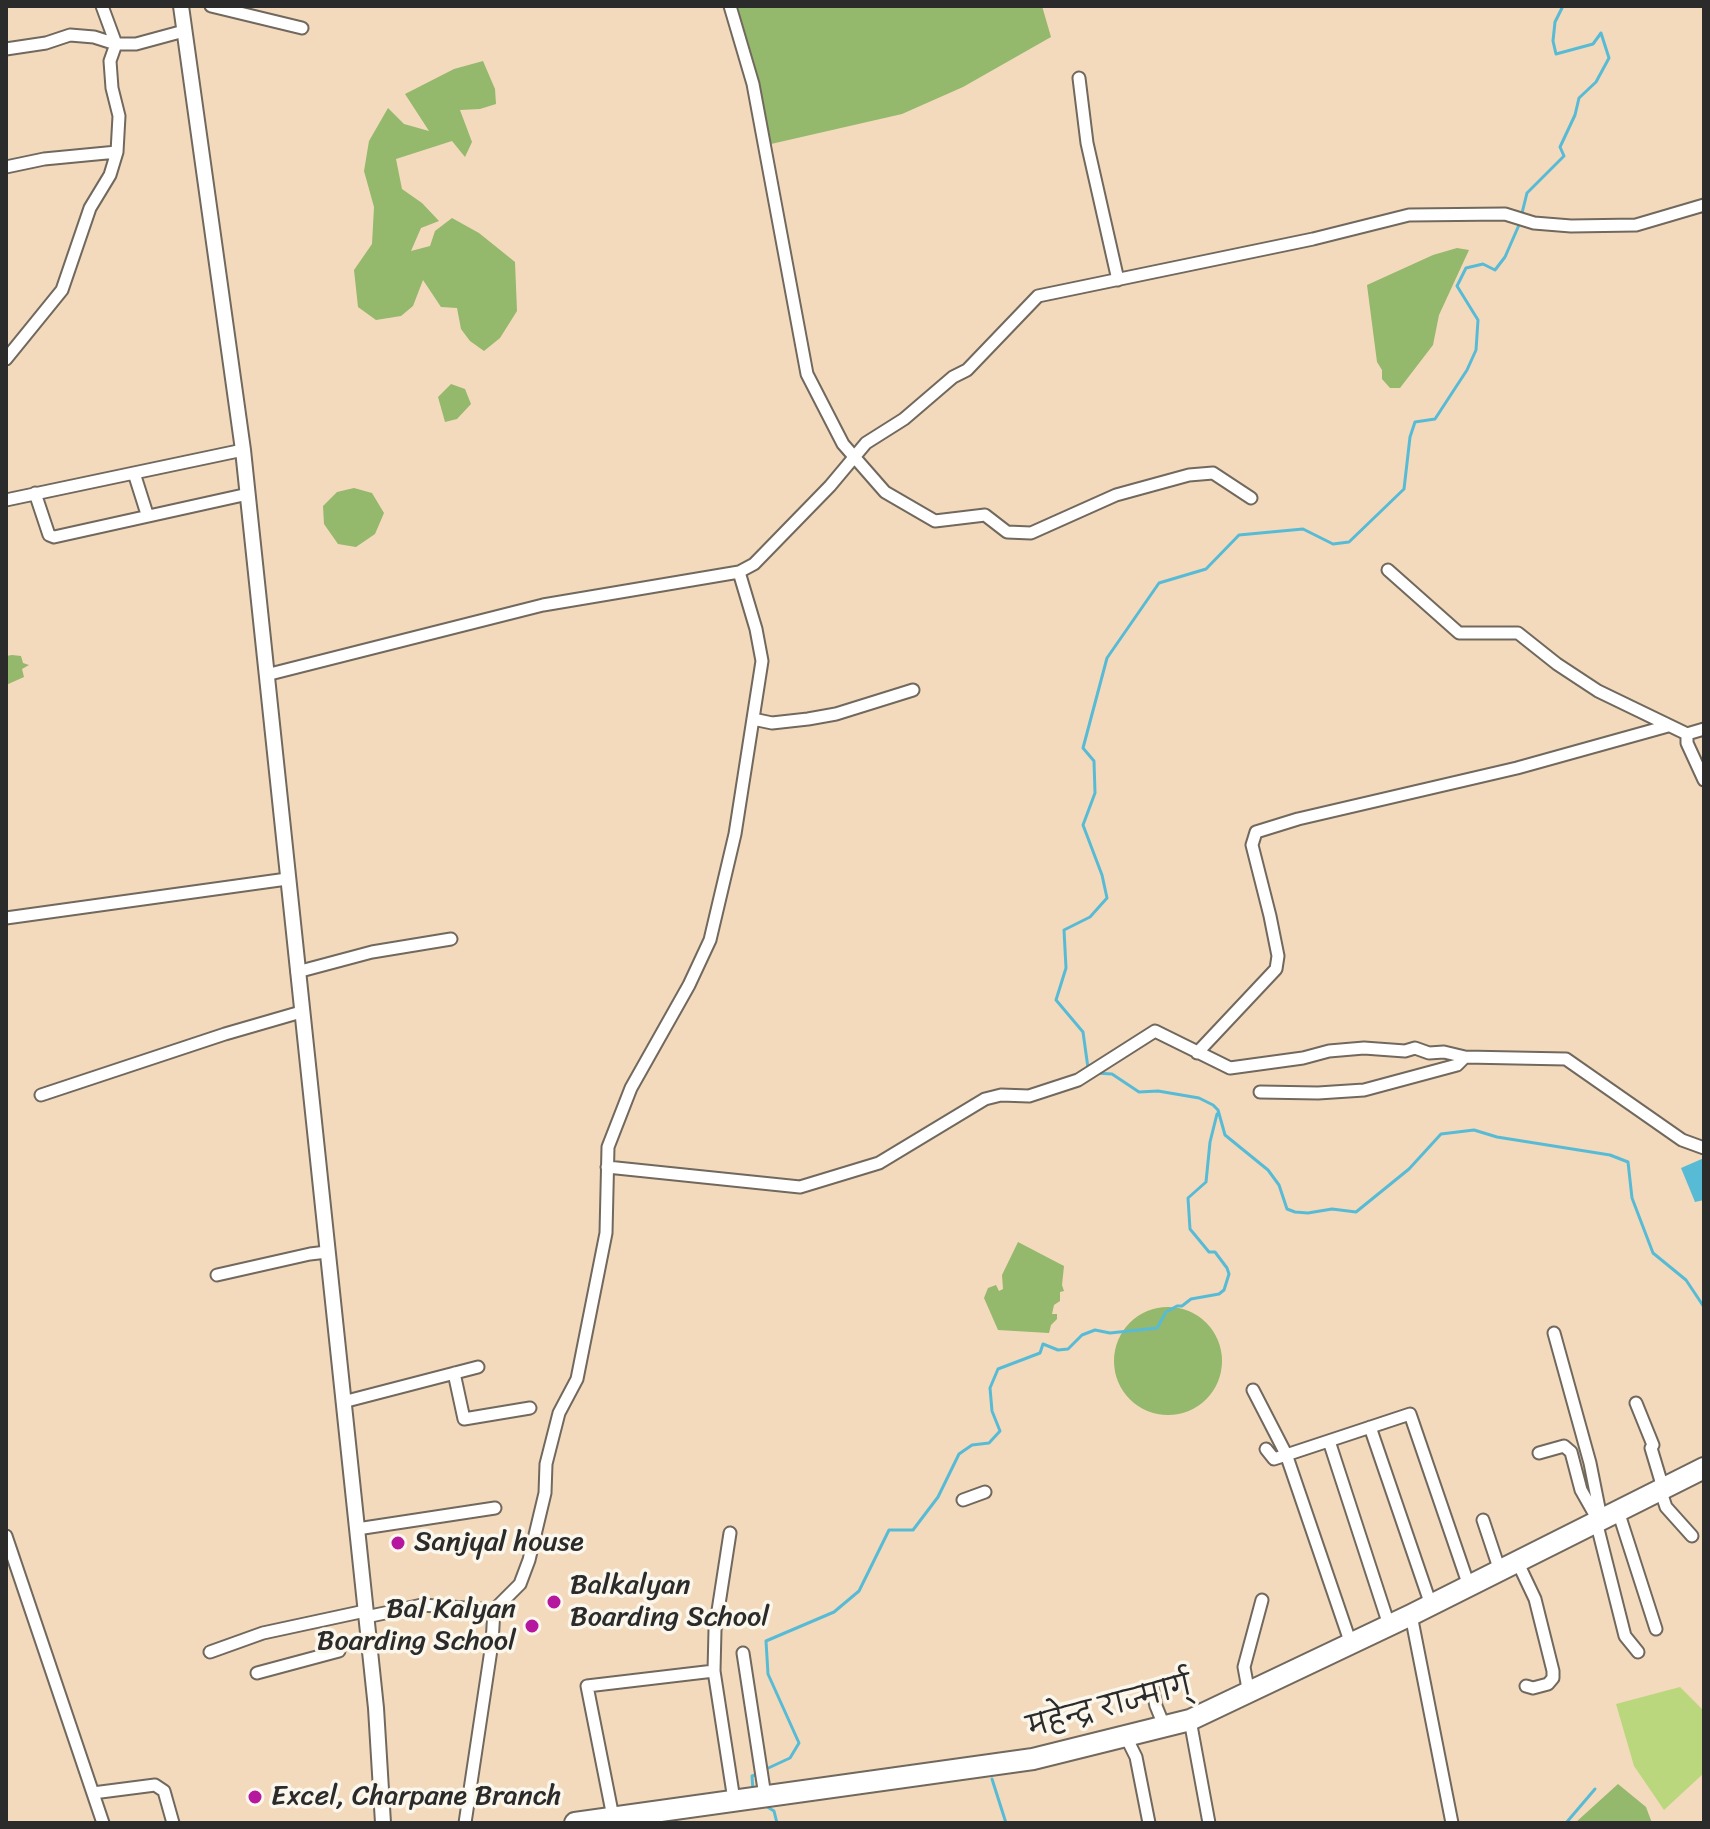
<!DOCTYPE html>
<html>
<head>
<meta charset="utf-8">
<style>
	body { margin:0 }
	#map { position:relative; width:1710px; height:1829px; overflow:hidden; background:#f3dabd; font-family:Sriracha,sans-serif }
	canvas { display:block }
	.frame { position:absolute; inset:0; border:8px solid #2b2b2b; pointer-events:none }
</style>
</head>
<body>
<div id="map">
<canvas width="1710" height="1829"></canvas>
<div class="frame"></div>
</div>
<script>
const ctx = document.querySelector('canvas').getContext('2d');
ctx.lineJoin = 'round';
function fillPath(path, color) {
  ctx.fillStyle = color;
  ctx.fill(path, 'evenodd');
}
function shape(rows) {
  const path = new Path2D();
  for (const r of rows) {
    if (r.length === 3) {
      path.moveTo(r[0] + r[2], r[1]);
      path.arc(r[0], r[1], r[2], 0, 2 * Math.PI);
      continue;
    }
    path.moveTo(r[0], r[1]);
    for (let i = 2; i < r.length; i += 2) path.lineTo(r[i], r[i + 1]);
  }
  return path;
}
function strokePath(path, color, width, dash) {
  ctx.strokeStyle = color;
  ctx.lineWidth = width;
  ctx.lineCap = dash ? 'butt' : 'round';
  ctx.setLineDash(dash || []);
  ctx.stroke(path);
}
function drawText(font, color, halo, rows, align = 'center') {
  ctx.font = font + ' Sriracha,"Playpen Sans Deva",sans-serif';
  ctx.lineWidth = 7;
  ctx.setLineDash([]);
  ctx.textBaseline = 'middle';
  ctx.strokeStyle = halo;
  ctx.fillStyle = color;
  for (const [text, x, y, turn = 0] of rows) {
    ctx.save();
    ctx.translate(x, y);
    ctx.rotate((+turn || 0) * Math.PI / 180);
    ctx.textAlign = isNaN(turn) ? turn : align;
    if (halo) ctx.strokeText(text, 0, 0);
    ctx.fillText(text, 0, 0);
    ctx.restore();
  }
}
const green = shape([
	[1680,1687,1704,1711,1704,1773,1664,1810,1634,1766,1616,1704]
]);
const forest = shape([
	[730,6,1042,6,1051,37,963,87,902,114,771,144],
	[483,61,495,89,496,104,480,109,460,110,472,142,465,157,452,141,396,159,402,189,422,203,439,221,421,228,411,251,430,246,435,231,452,218,479,233,515,262,517,311,500,338,484,351,470,341,461,329,457,308,441,307,423,280,413,306,401,316,376,320,358,307,354,270,372,244,374,207,364,171,369,141,388,108,404,124,429,131,405,94,454,69],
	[1457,248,1469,250,1439,315,1433,345,1400,388,1390,388,1382,379,1382,370,1377,362,1367,285,1433,255],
	[451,384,465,389,471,404,457,419,445,422,438,397],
	[354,488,372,493,384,513,375,534,356,547,338,544,324,524,323,506,337,492],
	[12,655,21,656,23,663,29,665,22,669,24,677,6,685,6,656],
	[1018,1242,1064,1266,1062,1285,1064,1291,1060,1292,1060,1301,1054,1305,1052,1314,1057,1314,1057,1319,1051,1325,1049,1333,998,1330,984,1298,988,1288,996,1285,999,1291,1003,1289,1002,1275],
	[1168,1361,54],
	[1618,1784,1646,1807,1652,1823,1575,1823]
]);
const water = shape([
	[1704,1158,1704,1200,1695,1202,1681,1168]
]);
const stream = shape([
	[1088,1068,1083,1032,1056,1000,1066,968,1064,930,1090,917,1107,898,1102,875,1083,825,1095,793,1094,761,1083,748,1107,658,1159,583,1206,569,1239,535,1303,529,1333,544,1349,542,1404,489,1410,437,1415,422,1435,419,1467,370,1476,350,1478,320,1457,286,1466,268,1483,264,1495,270,1505,257,1519,225,1527,193,1564,156,1560,147,1575,115,1579,98,1596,82,1609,58,1601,33,1593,44,1556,54,1553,41,1555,22,1563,6],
	[1095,1073,1112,1074,1139,1092,1158,1091,1199,1098,1213,1105,1218,1110,1225,1135,1268,1170,1279,1185,1287,1209,1295,1212,1308,1213,1332,1209,1356,1212,1409,1169,1441,1134,1474,1130,1497,1137,1610,1155,1628,1162,1632,1198,1653,1253,1686,1280,1704,1307],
	[764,1770,790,1758,799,1743,768,1674,766,1641,834,1612,859,1591,889,1530,913,1530,938,1497,959,1454,972,1445,989,1443,1000,1431,992,1411,990,1388,998,1369,1040,1353,1043,1344,1058,1350,1068,1349,1082,1335,1095,1330,1110,1333,1157,1328,1166,1312,1177,1306,1182,1306,1191,1299,1219,1294,1224,1290,1229,1274,1227,1268,1215,1252,1209,1252,1190,1229,1188,1198,1206,1182,1210,1142,1217,1114],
	[992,1779,1006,1823],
	[753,1791,752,1776,758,1774],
	[764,1805,774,1811,777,1823],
	[1566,1823,1595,1789]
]);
const street = shape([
	[102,6,116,44,136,44,184,31],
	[211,6,302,28],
	[730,6,753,84,807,374,843,444,885,492,935,521,985,515,1007,532,1031,533,1116,495,1189,475,1213,473,1251,498],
	[6,49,46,43,70,35,94,37,116,44,110,61,112,88,119,116,117,152,110,175,90,208,62,290,6,359],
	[1079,78,1087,143,1118,280],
	[6,167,44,159,117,152],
	[134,473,147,514],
	[35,493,49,535,54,537,248,494],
	[6,500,243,450],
	[1388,570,1459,633,1518,633,1557,664,1598,691,1687,734],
	[266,675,543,605,739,572,754,564,830,486,866,443,904,419,953,377,967,370,1038,296,1313,239,1409,215,1505,214,1534,223,1571,226,1636,225,1704,205],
	[753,719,772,723,808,719,836,714,913,690],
	[1704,729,1687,734,1687,743,1704,780],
	[6,918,287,879],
	[297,972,372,952,451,939],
	[1197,1053,1276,969,1278,956,1270,916,1252,845,1256,832,1298,819,1517,768,1668,726],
	[1260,1092,1318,1093,1364,1090,1457,1065,1465,1057],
	[41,1095,225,1034,301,1012],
	[607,1167,800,1187,879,1163,985,1099,1001,1095,1029,1096,1078,1080,1155,1031,1230,1068,1303,1058,1329,1051,1364,1048,1405,1051,1415,1048,1429,1053,1444,1052,1465,1057,1566,1059,1682,1140,1704,1148],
	[217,1275,310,1254,327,1252],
	[1554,1333,1590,1463,1601,1518],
	[454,1373,464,1419,530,1408],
	[1253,1390,1286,1454,1351,1644],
	[343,1402,478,1367],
	[1636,1403,1653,1445,1651,1448,1663,1488],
	[1370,1427,1431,1605],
	[1329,1441,1389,1625],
	[1266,1449,1274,1459,1410,1414,1469,1586],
	[1539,1453,1564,1446,1571,1452,1581,1490,1598,1520],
	[1660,1489,1666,1507,1692,1536],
	[963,1500,985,1492],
	[1618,1511,1656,1629],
	[1483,1520,1500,1571],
	[1596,1521,1625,1636,1638,1652],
	[357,1529,495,1508],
	[730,1533,715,1630,714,1671,734,1800],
	[6,1536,103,1823],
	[1517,1561,1535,1599,1553,1671,1553,1678,1548,1684,1533,1688,1526,1686],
	[1411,1615,1452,1823],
	[366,1617,422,1605,494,1610],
	[210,1652,263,1633,365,1611],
	[743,1653,765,1796],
	[257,1673,339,1651],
	[1152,1688,1156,1706,1165,1728],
	[1249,1694,1244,1667,1262,1600],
	[1190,1720,1209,1823],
	[1126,1737,1136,1757,1149,1823],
	[93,1793,155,1785,164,1791,173,1823],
	[613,1817,587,1686,714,1671],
	[465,1823,492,1643,494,1610,520,1584,529,1560,545,1493,546,1464,559,1413,577,1379,606,1233,608,1147,631,1088,689,985,710,940,735,834,762,661,756,629,739,572]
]);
const secondary = shape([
	[181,6,243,450,376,1708,383,1823]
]);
const highway = shape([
	[575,1823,1033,1759,1190,1720,1411,1615,1704,1468]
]);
const markers = [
	[398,1543,8,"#b5179e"],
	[554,1602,8,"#b5179e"],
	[532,1626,8,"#b5179e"],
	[255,1797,8,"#b5179e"]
];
const poiNames = [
	["Sanjyal house",414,1543],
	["Balkalyan",570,1586],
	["Boarding School",570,1618],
	["Bal Kalyan",516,1610,"right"],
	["Boarding School",516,1642,"right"],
	["Excel, Charpane Branch",271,1797]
];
const streetNames = [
	["महेन्द्र राज्मार्ग्",1110,1708,-15]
];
fillPath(green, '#bbd77d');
fillPath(forest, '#94b86c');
fillPath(water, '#58bbd6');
strokePath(stream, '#58bbd6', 3);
strokePath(street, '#71685e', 15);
strokePath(secondary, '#71685e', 18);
strokePath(highway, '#71685e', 24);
strokePath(street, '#fff', 11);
strokePath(secondary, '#fff', 14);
strokePath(highway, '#fff', 20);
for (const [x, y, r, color] of markers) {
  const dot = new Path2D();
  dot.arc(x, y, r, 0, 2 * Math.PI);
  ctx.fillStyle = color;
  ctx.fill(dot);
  strokePath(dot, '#fbf7ec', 3);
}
drawText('28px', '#2b2b2b', '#fbf7ec', poiNames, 'left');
drawText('28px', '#2b2b2b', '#fbf7ec', streetNames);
</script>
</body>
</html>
